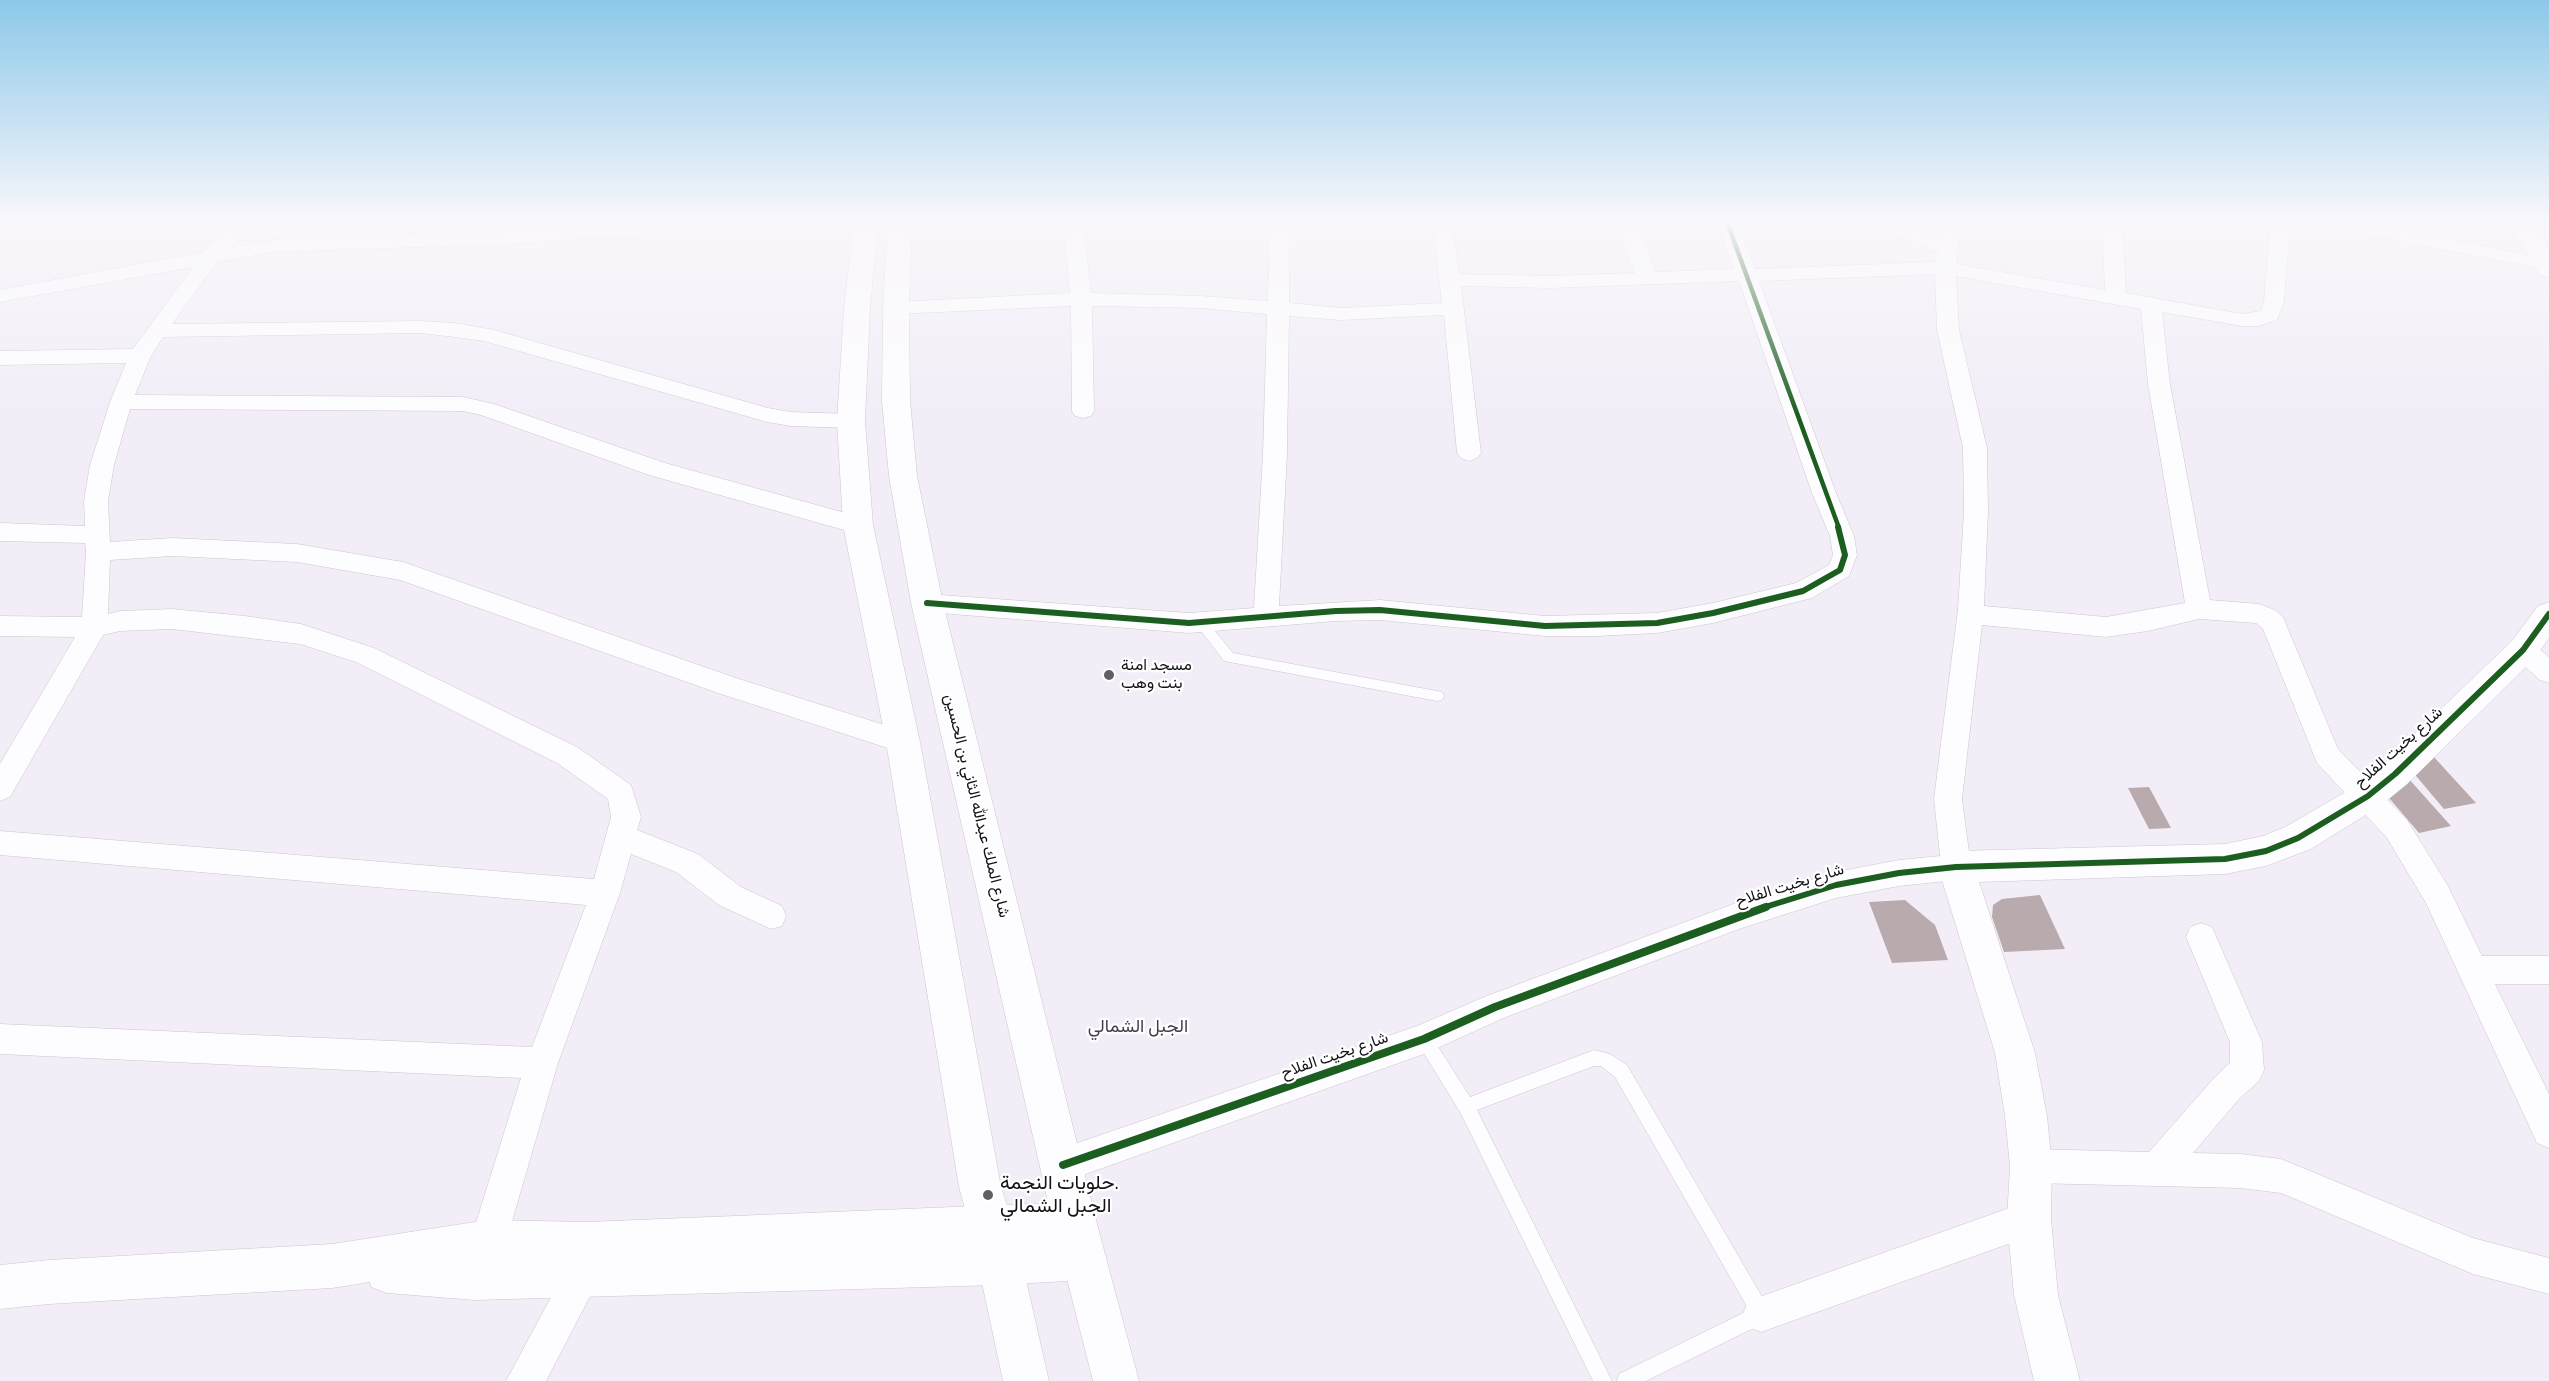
<!DOCTYPE html>
<html>
<head>
<meta charset="utf-8">
<style>
	body { margin:0 }
	canvas { display:block; background:#f2edf7 }
</style>
</head>
<body>
<canvas width="2549" height="1381"></canvas>
<script>
const ctx = document.querySelector('canvas').getContext('2d');
ctx.lineJoin = 'round';
function fillPath(path, color) {
  ctx.fillStyle = color;
  ctx.fill(path, 'evenodd');
}
function shape(rows) {
  const path = new Path2D();
  for (const r of rows) {
    path.moveTo(r[0], r[1]);
    for (let i = 2; i < r.length; i += 2) path.lineTo(r[i], r[i + 1]);
  }
  return path;
}
function strokePath(path, color, width, dash) {
  ctx.strokeStyle = color;
  ctx.lineWidth = width;
  ctx.lineCap = dash ? 'butt' : 'round';
  ctx.setLineDash(dash || []);
  ctx.stroke(path);
}
function drawText(font, color, halo, rows, align = 'center') {
  ctx.font = font + ' "Titillium Web",Vazirmatn,sans-serif';
  ctx.lineWidth = 4.5;
  ctx.setLineDash([]);
  ctx.textBaseline = 'middle';
  ctx.strokeStyle = halo;
  ctx.fillStyle = color;
  for (const [text, x, y, turn = 0] of rows) {
    ctx.save();
    ctx.translate(x, y);
    ctx.rotate((+turn || 0) * Math.PI / 180);
    ctx.textAlign = isNaN(turn) ? turn : align;
    if (halo) ctx.strokeText(text, 0, 0);
    ctx.fillText(text, 0, 0);
    ctx.restore();
  }
}
const building = shape([
	[2433,756,2476,803,2444,809,2411,770],
	[2408,778,2451,826,2419,833,2384,792],
	[2149,787,2171,828,2149,829,2128,788],
	[2040,895,2065,949,2004,952,1992,917,1993,905,2002,899],
	[1905,900,1935,925,1948,960,1892,963,1869,902]
]);
const service = shape([
	[1201,618,1206,620,1233,653,1437,691,1442,692,1444,696,1442,700,1437,701,1224,661,1195,623,1201,618],
	[1424,1031,1430,1034,1470,1097,1594,1050,1610,1054,1627,1065,1768,1307,1770,1314,1768,1321,1646,1381,1617,1381,1619,1374,1749,1310,1615,1077,1601,1066,1594,1066,1477,1110,1612,1381,1593,1381,1460,1112,1418,1044,1416,1039,1418,1034,1424,1031]
]);
const minor = shape([
	[233,222,254,222,231,248,272,240,503,232,652,222,758,222,755,226,748,228,503,244,272,252,217,262,172,324,420,321,455,323,494,330,768,408,791,412,851,414,859,416,862,421,859,426,851,428,791,426,767,422,484,341,455,337,420,333,163,337,151,356,135,395,463,397,494,404,665,463,867,519,870,525,867,531,858,534,649,475,481,415,463,411,130,409,114,465,108,501,110,542,172,538,297,544,403,562,736,678,913,734,917,742,913,750,903,753,718,693,400,580,297,562,172,556,110,560,108,614,120,611,172,609,245,616,301,624,374,648,577,747,631,785,641,817,637,830,698,854,741,887,782,906,786,916,782,926,771,929,719,905,676,872,631,854,620,893,558,1063,506,1242,501,1255,488,1260,475,1255,470,1242,521,1078,0,1054,0,1024,532,1047,586,905,0,855,0,831,594,879,611,817,608,799,557,763,356,662,300,644,172,629,120,631,103,635,10,797,0,801,0,764,75,637,0,636,0,616,82,617,86,552,85,543,0,541,0,523,85,526,84,501,90,465,110,402,126,363,0,365,0,351,133,349,193,267,0,302,0,290,204,252,233,222],
	[1063,222,1083,222,1091,293,1200,296,1268,301,1270,222,1290,222,1289,303,1341,308,1442,303,1432,222,1452,222,1459,274,1550,276,1635,273,1616,222,1636,222,1656,272,1734,269,1717,222,1737,222,1755,269,1936,262,1937,253,1880,226,1877,222,1904,222,1940,239,1942,222,1962,222,1956,264,2105,290,2102,222,2122,222,2126,293,2242,314,2261,311,2264,302,2270,222,2290,222,2284,302,2277,320,2258,326,2242,326,2162,312,2170,384,2210,600,2259,604,2275,610,2283,617,2338,749,2407,820,2448,886,2482,956,2549,956,2549,984,2495,984,2549,1094,2549,1148,2537,1143,2426,903,2387,838,2317,763,2263,629,2256,623,2199,619,2148,631,2106,637,1982,625,1962,799,1971,867,1967,876,1956,880,1899,886,1836,898,1739,929,1506,1017,1424,1054,1063,1182,1051,1177,1046,1165,1051,1153,1063,1148,1417,1026,1484,997,1736,903,1836,872,1899,860,1940,856,1934,799,1958,609,1964,511,1963,448,1937,330,1935,274,1759,281,1836,493,1854,536,1857,555,1849,576,1812,598,1713,623,1657,633,1597,636,1545,636,1380,620,1336,621,1189,633,927,612,918,610,914,603,918,596,927,594,1189,613,1254,608,1263,454,1267,314,1200,308,1092,306,1094,411,1091,416,1083,418,1075,416,1072,411,1071,306,896,314,889,312,886,308,889,304,896,302,1070,293,1063,222],
	[1956,276,2141,309,2148,384,2185,603,2106,617,1984,606,1988,511,1987,448,1959,330,1956,276],
	[1739,281,1812,493,1830,536,1833,555,1829,565,1796,583,1713,603,1657,613,1545,616,1380,600,1279,606,1287,454,1289,316,1341,320,1444,315,1457,453,1461,458,1469,461,1477,458,1481,453,1461,286,1550,288,1739,281],
	[2322,222,2363,222,2546,259,2549,260,2549,270,2332,228,2325,226,2322,222],
	[2523,640,2532,643,2549,657,2549,683,2540,680,2514,657,2510,650,2514,643,2523,640],
	[2201,923,2212,927,2262,1042,2264,1070,2259,1081,2239,1099,2193,1153,2240,1154,2281,1159,2473,1238,2549,1258,2549,1294,2473,1274,2281,1193,2240,1188,2031,1183,2019,1178,2014,1166,2019,1154,2031,1149,2149,1152,2215,1077,2230,1063,2230,1042,2186,937,2190,927,2201,923],
	[2029,1201,2042,1206,2047,1219,2042,1232,1761,1332,1748,1327,1743,1314,1748,1301,2029,1201],
	[583,1257,596,1262,601,1275,546,1381,506,1381,570,1262,583,1257]
]);
const tertiary = shape([
	[2507,222,2531,222,2549,250,2549,277,2540,275,2507,222],
	[2549,602,2549,638,2534,659,2407,784,2380,806,2311,849,2266,866,2225,874,1979,882,2035,1053,2047,1116,2052,1166,2051,1219,2058,1295,2080,1381,2034,1381,2014,1295,2007,1219,2010,1166,2005,1116,1995,1053,1938,867,1943,856,1956,851,2225,844,2263,836,2285,827,2356,786,2383,764,2512,641,2538,606,2549,602],
	[1075,1202,1090,1209,1097,1224,1091,1239,1100,1242,1106,1258,1100,1274,1084,1280,999,1285,475,1300,387,1293,371,1287,370,1282,332,1288,49,1304,0,1309,0,1265,49,1260,332,1244,488,1220,588,1222,1075,1202]
]);
const primary = shape([
	[854,222,878,222,870,309,865,421,873,525,920,742,1001,1187,1014,1227,1049,1381,1003,1381,970,1227,959,1187,886,742,843,525,837,421,844,309,854,222],
	[888,222,912,222,909,308,910,401,917,476,943,603,1097,1224,1139,1381,1093,1381,1053,1224,911,603,889,476,882,401,883,308,888,222]
]);
const cyclewayFar2 = shape([
	[1727,222,1839,528]
]);
const cyclewayFar1 = shape([
	[927,603,1189,623,1336,611,1380,610,1545,626,1657,623,1713,613,1803,591,1840,570,1845,555,1838,527],
	[1762,908,1836,885,1899,873,1956,867,2225,859,2266,851,2298,838,2368,796,2395,774,2523,650,2549,614]
]);
const cycleway = shape([
	[1063,1165,1424,1039,1495,1007,1766,907]
]);
const markers = [
	[1109,675,6,"#625e65"],
	[988,1195,6,"#625e65"]
];
const poiNames = [
	["مسجد امنة",1121,666],
	["بنت وهب",1121,684]
];
const streetNames = [
	["شارع بخيت الفلاح",2399,748,-42],
	["شارع الملك عبدالله الثاني بن الحسين",976,806,76],
	["شارع بخيت الفلاح",1790,886,-17],
	["شارع بخيت الفلاح",1335,1056,-19]
];
const neighbourhoodNames = [
	["الجبل الشمالي",1138,1028]
];
const nearPoinames = [
	["حلويات النجمة.",1000,1184],
	["الجبل الشمالي",1000,1207]
];
fillPath(building, '#b9aaad');
strokePath(service, '#cac6ce', 1);
strokePath(minor, '#cac6ce', 1);
strokePath(tertiary, '#cac6ce', 1);
strokePath(primary, '#cac6ce', 1);
fillPath(service, '#fdfcfe');
fillPath(minor, '#fdfcfe');
fillPath(tertiary, '#fdfcfe');
fillPath(primary, '#fdfcfe');
strokePath(cyclewayFar2, '#1b5e20', 4.5);
strokePath(cyclewayFar1, '#1b5e20', 6);
strokePath(cycleway, '#1b5e20', 8);
const sky = ctx.createLinearGradient(0, 0, 0, 416);
sky.addColorStop(0, '#8dc8e9');
sky.addColorStop(0.53, '#f9f7fb');
sky.addColorStop(1, '#f9f7fb00');
ctx.fillStyle = sky;
ctx.fillRect(0, 0, 2549, 416);
for (const [x, y, r, color] of markers) {
  const dot = new Path2D();
  dot.arc(x, y, r, 0, 2 * Math.PI);
  ctx.fillStyle = color;
  ctx.fill(dot);
  strokePath(dot, '#fff', 2);
}
drawText('16px', '#141117', '#fff', poiNames, 'left');
drawText('16px', '#141117', '#fff', streetNames);
drawText('18px', '#433b4a', '#fff', neighbourhoodNames);
drawText('20px', '#141117', '#fff', nearPoinames, 'left');
</script>
</body>
</html>
